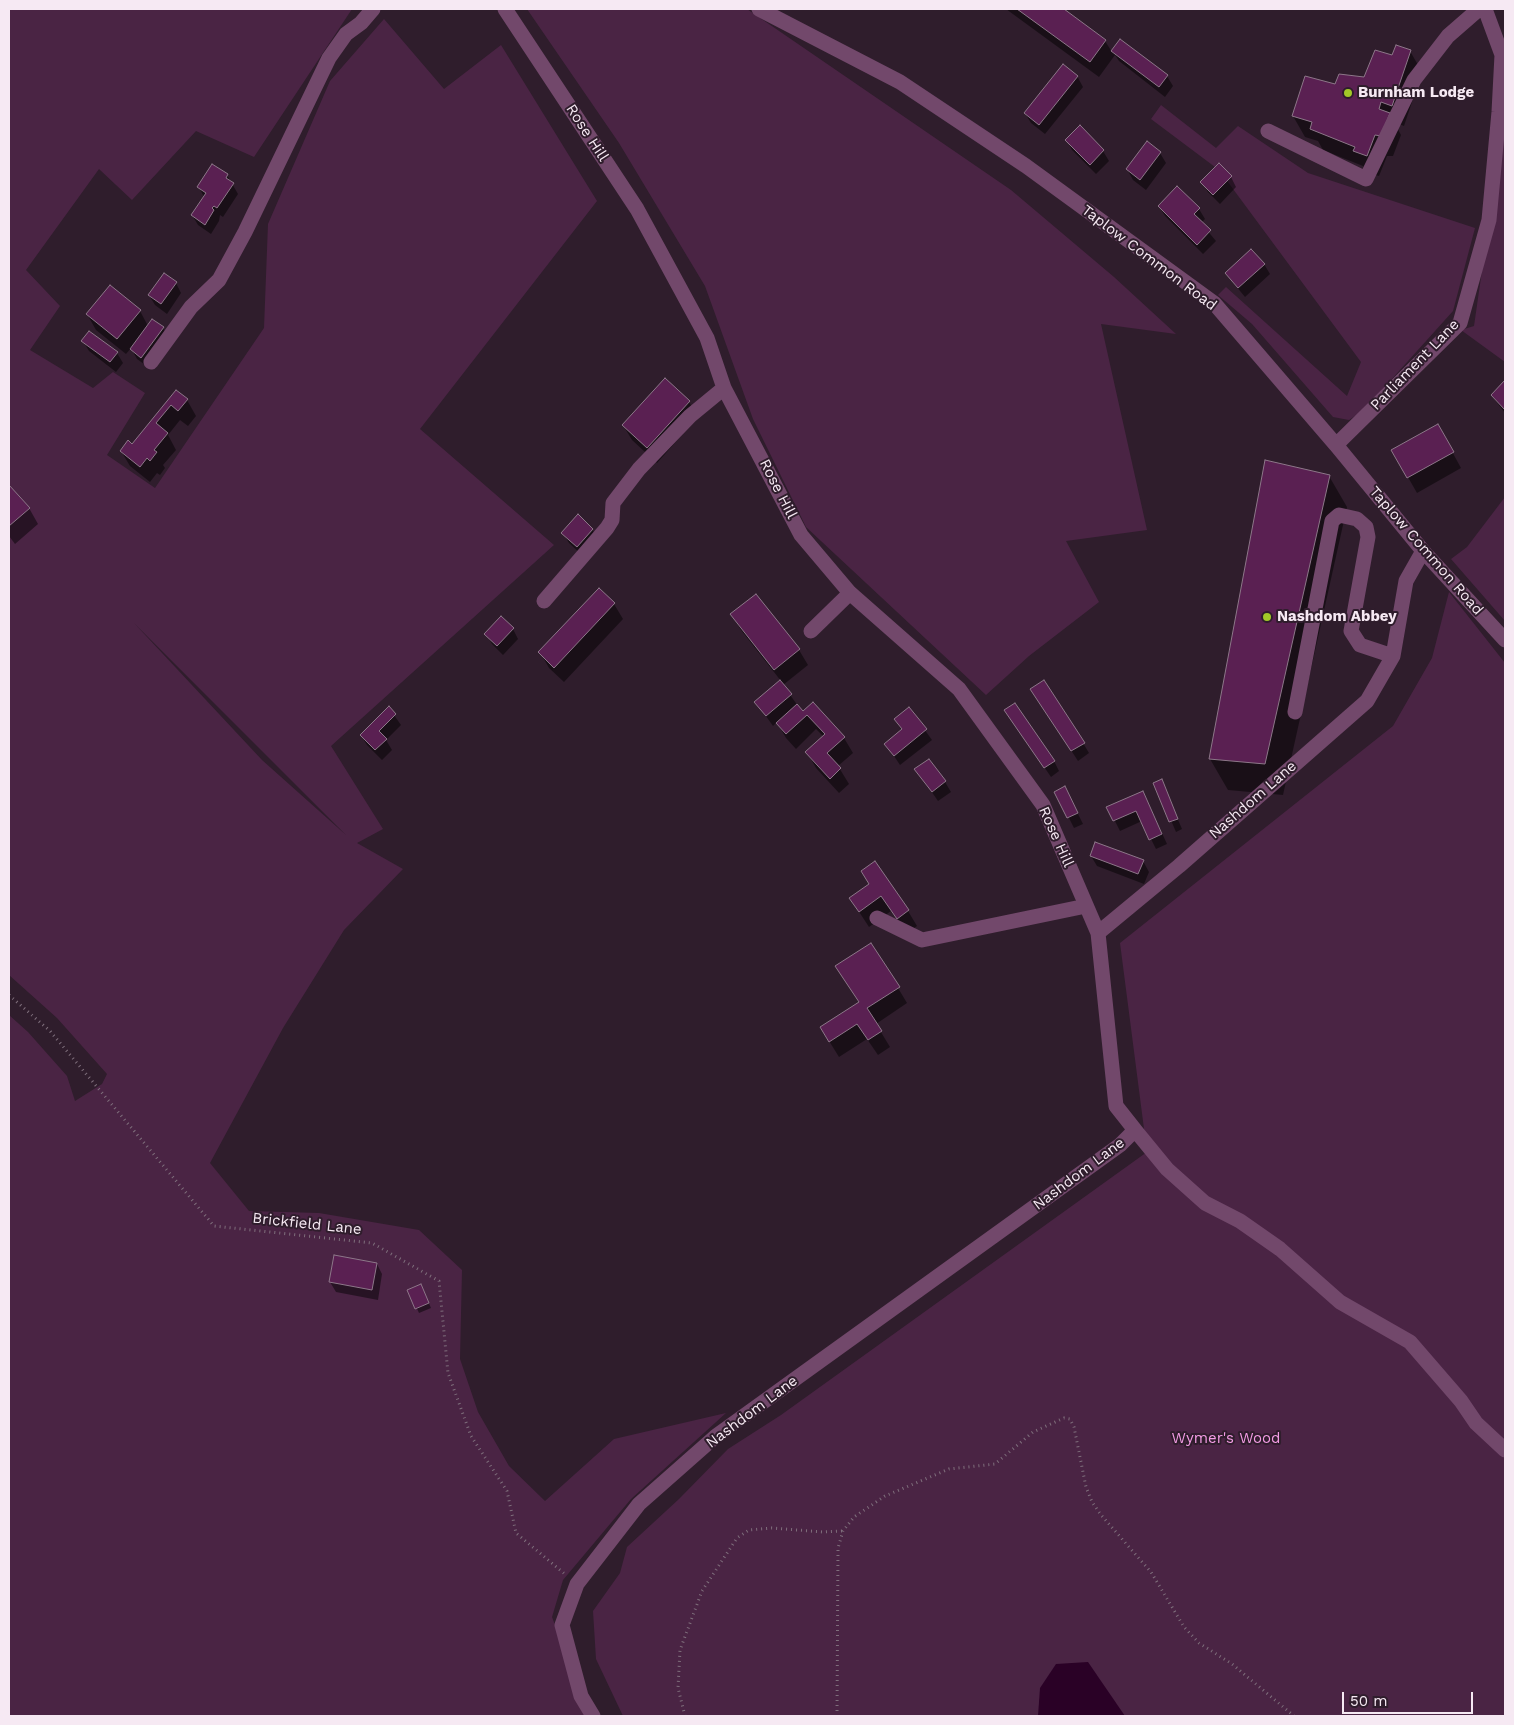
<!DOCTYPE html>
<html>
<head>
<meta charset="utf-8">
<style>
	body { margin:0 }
	#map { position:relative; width:1514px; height:1725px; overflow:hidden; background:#2f1d2c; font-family:"Work Sans",sans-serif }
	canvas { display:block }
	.frame { position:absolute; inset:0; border:10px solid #f6e9f3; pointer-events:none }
	.scale { position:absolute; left:1342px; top:1692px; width:131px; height:22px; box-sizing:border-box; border:2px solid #f6e9f3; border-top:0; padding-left:6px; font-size:15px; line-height:18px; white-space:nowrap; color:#f6e9f3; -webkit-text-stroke:4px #2f1d2c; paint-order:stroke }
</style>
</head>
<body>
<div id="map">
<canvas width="1514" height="1725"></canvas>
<div class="frame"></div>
<div class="scale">50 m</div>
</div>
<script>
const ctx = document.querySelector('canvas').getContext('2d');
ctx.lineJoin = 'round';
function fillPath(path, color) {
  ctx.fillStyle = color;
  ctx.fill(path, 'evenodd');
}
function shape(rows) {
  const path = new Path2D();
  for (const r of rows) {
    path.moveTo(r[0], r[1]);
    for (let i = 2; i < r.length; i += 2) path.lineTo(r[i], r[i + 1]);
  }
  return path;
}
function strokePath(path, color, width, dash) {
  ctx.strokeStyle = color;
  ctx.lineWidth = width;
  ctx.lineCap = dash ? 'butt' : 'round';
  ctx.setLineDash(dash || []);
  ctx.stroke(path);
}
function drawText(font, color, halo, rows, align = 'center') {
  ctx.font = font + ' "Work Sans",sans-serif';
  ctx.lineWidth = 4;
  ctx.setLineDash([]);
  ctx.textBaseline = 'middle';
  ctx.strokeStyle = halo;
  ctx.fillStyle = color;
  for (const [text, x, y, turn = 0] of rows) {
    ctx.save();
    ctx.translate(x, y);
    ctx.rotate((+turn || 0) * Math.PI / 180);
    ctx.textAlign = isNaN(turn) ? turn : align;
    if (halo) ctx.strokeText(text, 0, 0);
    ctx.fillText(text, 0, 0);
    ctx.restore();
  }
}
const green = shape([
	[9,9,352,9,254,157,196,131,132,200,99,169,26,270,60,306,30,350,93,388,113,372,145,393,107,455,155,488,264,328,268,224,330,81,384,19,444,89,501,45,597,201,420,429,554,545,331,746,383,829,357,843,403,869,344,930,283,1028,210,1163,249,1211,319,1213,419,1230,462,1270,460,1359,478,1412,509,1466,545,1501,614,1439,726,1413,631,1499,563,1580,552,1617,589,1716,9,1716,9,1015,28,1032,67,1076,75,1101,102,1084,107,1074,57,1018,9,975],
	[134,623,346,835,262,760],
	[527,9,747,9,1011,190,1114,277,1176,334,1101,324,1147,530,1066,541,1099,602,1029,656,986,695,806,527,753,419,705,286,619,143],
	[1161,105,1216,148,1238,126,1308,173,1475,228,1453,311,1363,411,1349,420,1333,417,1252,324,1218,295,1226,287,1347,396,1361,362,1219,170,1151,119],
	[1505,111,1505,362,1461,330,1474,326],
	[1505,497,1505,621,1451,559,1467,547],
	[1449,592,1505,663,1505,1716,623,1716,596,1659,593,1611,620,1573,627,1547,679,1499,728,1449,781,1415,1147,1152,1120,943,1393,726,1432,658]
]);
const water = shape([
	[1088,1662,1125,1716,1038,1716,1040,1688,1056,1664]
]);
const shadow = shape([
	[1006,9,1062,9,1105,41,1112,52,1120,40,1167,76,1173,86,1165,97,1119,61,1115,55,1099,77],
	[1410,51,1422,72,1404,126,1394,122,1401,135,1393,156,1387,156,1379,176,1366,172,1363,166,1323,150,1318,141,1305,137,1293,116,1336,85,1365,78,1393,56],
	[1077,76,1083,87,1045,134,1031,123,1025,113],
	[1067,140,1103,151,1109,161,1096,174,1072,150],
	[1147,143,1160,153,1166,163,1146,190,1133,180,1127,169],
	[227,175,238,194,223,217,220,215,219,221,211,234,198,225,192,215,204,197,199,187],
	[1231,177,1236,187,1220,204,1208,192,1202,182],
	[1177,187,1199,209,1205,219,1201,223,1216,241,1203,254,1165,216,1159,206],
	[1264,264,1270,274,1245,297,1226,274],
	[176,283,181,293,167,314,155,305,149,295],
	[140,311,148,326,163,328,169,338,148,367,137,359,131,348,126,354,96,330,87,314],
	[83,341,117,353,123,363,116,372,89,351],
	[1505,382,1505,413,1492,396],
	[176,391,187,400,196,416,188,426,180,420,168,435,176,450,163,465,165,468,160,475,157,473,150,482,130,466,121,451,133,445],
	[689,402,698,417,657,463,632,440,623,425],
	[1438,426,1461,468,1417,493,1393,451],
	[1329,476,1347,507,1283,795,1228,790,1210,759],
	[9,487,29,508,38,524,15,544,9,536],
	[592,529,598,539,583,556,569,543,563,533],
	[599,589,614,604,623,619,564,682,549,668,540,652],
	[756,596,799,650,808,665,783,685,803,713,844,738,853,753,838,766,849,784,839,793,816,768,807,752,824,737,816,729,796,749,786,738,777,722,773,726,756,702,781,681,741,630,732,615],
	[513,629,518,639,503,655,492,644,486,634],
	[1038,699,1083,743,1089,753,1078,761],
	[389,708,401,725,386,740,392,750,382,760,367,745,361,735],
	[909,708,932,740,900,765,886,744,902,731,895,720],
	[1012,720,1054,761,1059,771,1051,777],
	[916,769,945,782,951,792,938,801],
	[1161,781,1182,829,1176,832,1155,783],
	[1056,792,1070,798,1083,824,1074,828],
	[1143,792,1167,844,1156,849,1142,821,1120,831,1108,807],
	[1091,856,1143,861,1149,872,1144,884,1097,866],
	[870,885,908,911,917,926,907,933,891,911,869,927,850,898],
	[846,982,898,988,907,1003,876,1024,890,1047,878,1055,867,1039,839,1057,821,1028,859,1003],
	[377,1264,382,1274,378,1300,336,1292,330,1282],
	[423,1290,431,1308,419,1313,409,1291]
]);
const building = shape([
	[1017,9,1064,9,1106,40,1090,62,1017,9],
	[1120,39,1168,75,1159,87,1111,51,1120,39],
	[1396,45,1411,50,1392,106,1381,102,1379,109,1390,113,1381,136,1375,135,1367,156,1353,151,1355,147,1310,129,1312,122,1292,116,1305,76,1335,84,1339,74,1364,77,1375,50,1392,55,1396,45],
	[1063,64,1078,76,1039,125,1024,113,1063,64],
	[1080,125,1104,150,1090,165,1065,140,1080,125],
	[1147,141,1161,152,1140,180,1126,169,1147,141],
	[1219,163,1232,176,1213,195,1200,182,1219,163],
	[212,164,228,174,226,178,234,183,217,208,214,206,212,208,214,210,205,225,191,215,206,193,197,187,212,164],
	[1177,186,1200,208,1194,214,1211,230,1197,245,1158,206,1177,186],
	[1251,249,1265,264,1238,288,1225,273,1251,249],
	[164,273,177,282,161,304,148,295,164,273],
	[110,285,141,310,117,339,86,314,110,285],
	[152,319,164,327,141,358,130,349,152,319],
	[89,331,118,352,110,362,81,341,89,331],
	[665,378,690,401,647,448,622,425,665,378],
	[1505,380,1505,410,1491,395,1505,380],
	[176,390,188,399,178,411,171,405,156,423,168,433,154,450,157,452,150,461,147,458,140,467,120,451,128,440,132,444,176,390],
	[1438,424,1454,452,1407,478,1391,450,1438,424],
	[1265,460,1330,475,1265,764,1209,759,1265,460],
	[9,485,30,508,9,526,9,485],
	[578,514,593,529,577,547,561,533,578,514],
	[599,588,615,603,554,668,538,652,599,588],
	[756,594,800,649,774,670,730,614,756,594],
	[501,616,514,628,497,646,484,634,501,616],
	[780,680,792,694,766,716,754,702,780,680],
	[1044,680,1085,743,1071,751,1030,689,1044,680],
	[813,702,845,737,827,753,841,768,830,779,805,752,825,734,807,715,786,734,776,723,797,704,803,711,813,702],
	[1015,703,1055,761,1044,768,1004,710,1015,703],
	[389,706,396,714,379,731,387,739,375,750,360,735,389,706],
	[909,707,927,729,894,756,884,744,902,729,894,719,909,707],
	[929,759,946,781,932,792,914,769,929,759],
	[1162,779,1178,819,1169,822,1153,783,1162,779],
	[1065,786,1078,813,1067,818,1054,792,1065,786],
	[1143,791,1162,834,1149,840,1136,811,1113,821,1106,807,1143,791],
	[1095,842,1144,860,1138,874,1090,856,1095,842],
	[875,861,909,910,897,919,881,896,859,912,849,898,869,884,861,871,875,861],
	[871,943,900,987,867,1008,882,1031,868,1040,857,1024,829,1042,820,1027,859,1002,835,966,871,943],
	[334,1255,377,1263,372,1290,329,1282,334,1255],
	[421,1284,429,1303,415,1309,407,1290,421,1284]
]);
const path = shape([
	[9,995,50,1031,214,1226,372,1243,439,1281,448,1373,471,1436,507,1491,516,1533,566,1575],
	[685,1716,678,1688,680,1650,702,1591,737,1538,749,1530,772,1528,823,1532,843,1531],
	[837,1716,838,1548,843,1531,854,1517,885,1496,949,1469,995,1464,1033,1432,1064,1418,1070,1419,1074,1427,1086,1487,1092,1502,1101,1515,1151,1572,1184,1627,1199,1643,1232,1664,1294,1716]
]);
const minor = shape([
	[505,9,637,209,707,338,724,388,801,535,850,593,959,689,1043,805,1098,933],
	[759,9,900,82,1026,166,1214,303,1336,445,1423,551,1505,640],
	[1268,131,1366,179,1414,80,1448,36,1479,9],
	[151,362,191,307,219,280,245,232,329,58,346,34,361,23,373,9],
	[1336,445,1460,323,1489,220,1499,112,1502,55,1485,9],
	[544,601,607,528,612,520,613,503,639,469,690,416,724,388],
	[811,631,850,593],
	[1295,712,1332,521,1339,515,1357,519,1366,527,1368,537,1351,631,1360,645,1393,656],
	[877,918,922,940,1086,906],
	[1135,1130,1167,1169,1205,1203,1240,1221,1280,1249,1340,1302,1410,1342,1461,1401,1476,1423,1505,1450],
	[593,1716,581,1696,562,1625,577,1584,639,1504,716,1436,1120,1145,1135,1130,1116,1106,1098,933,1179,866,1367,701,1393,656,1406,581,1423,551]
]);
const markers = [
	[1348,93,5,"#a2c928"],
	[1267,617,5,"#a2c928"]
];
const poiNames = [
	["Burnham Lodge",1358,93],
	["Nashdom Abbey",1277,617]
];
const streetNames = [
	["Rose Hill",587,133,57],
	["Taplow Common Road",1149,258,37],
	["Parliament Lane",1415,365,-46],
	["Rose Hill",778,489,63],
	["Taplow Common Road",1426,551,49],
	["Nashdom Lane",1253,800,-41],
	["Rose Hill",1056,837,66],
	["Nashdom Lane",1079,1174,-37],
	["Brickfield Lane",307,1224,6],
	["Nashdom Lane",752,1412,-37]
];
const parkNames = [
	["Wymer's Wood",1226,1439]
];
fillPath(green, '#4a2444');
fillPath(water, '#2a0126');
fillPath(shadow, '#0007');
fillPath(building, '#5a2052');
strokePath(building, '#8d7789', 1);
strokePath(path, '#7f6f7c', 3, [1, 4]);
strokePath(minor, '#72486b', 15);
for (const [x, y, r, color] of markers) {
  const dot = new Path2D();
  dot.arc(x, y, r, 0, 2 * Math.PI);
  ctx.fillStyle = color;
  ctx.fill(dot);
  strokePath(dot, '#2f1d2c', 2);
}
drawText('bold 15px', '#f6e9f3', '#2f1d2c', poiNames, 'left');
drawText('15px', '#f6e9f3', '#2f1d2c', streetNames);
drawText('15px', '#f49ce5', '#2f1d2c', parkNames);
</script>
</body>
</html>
